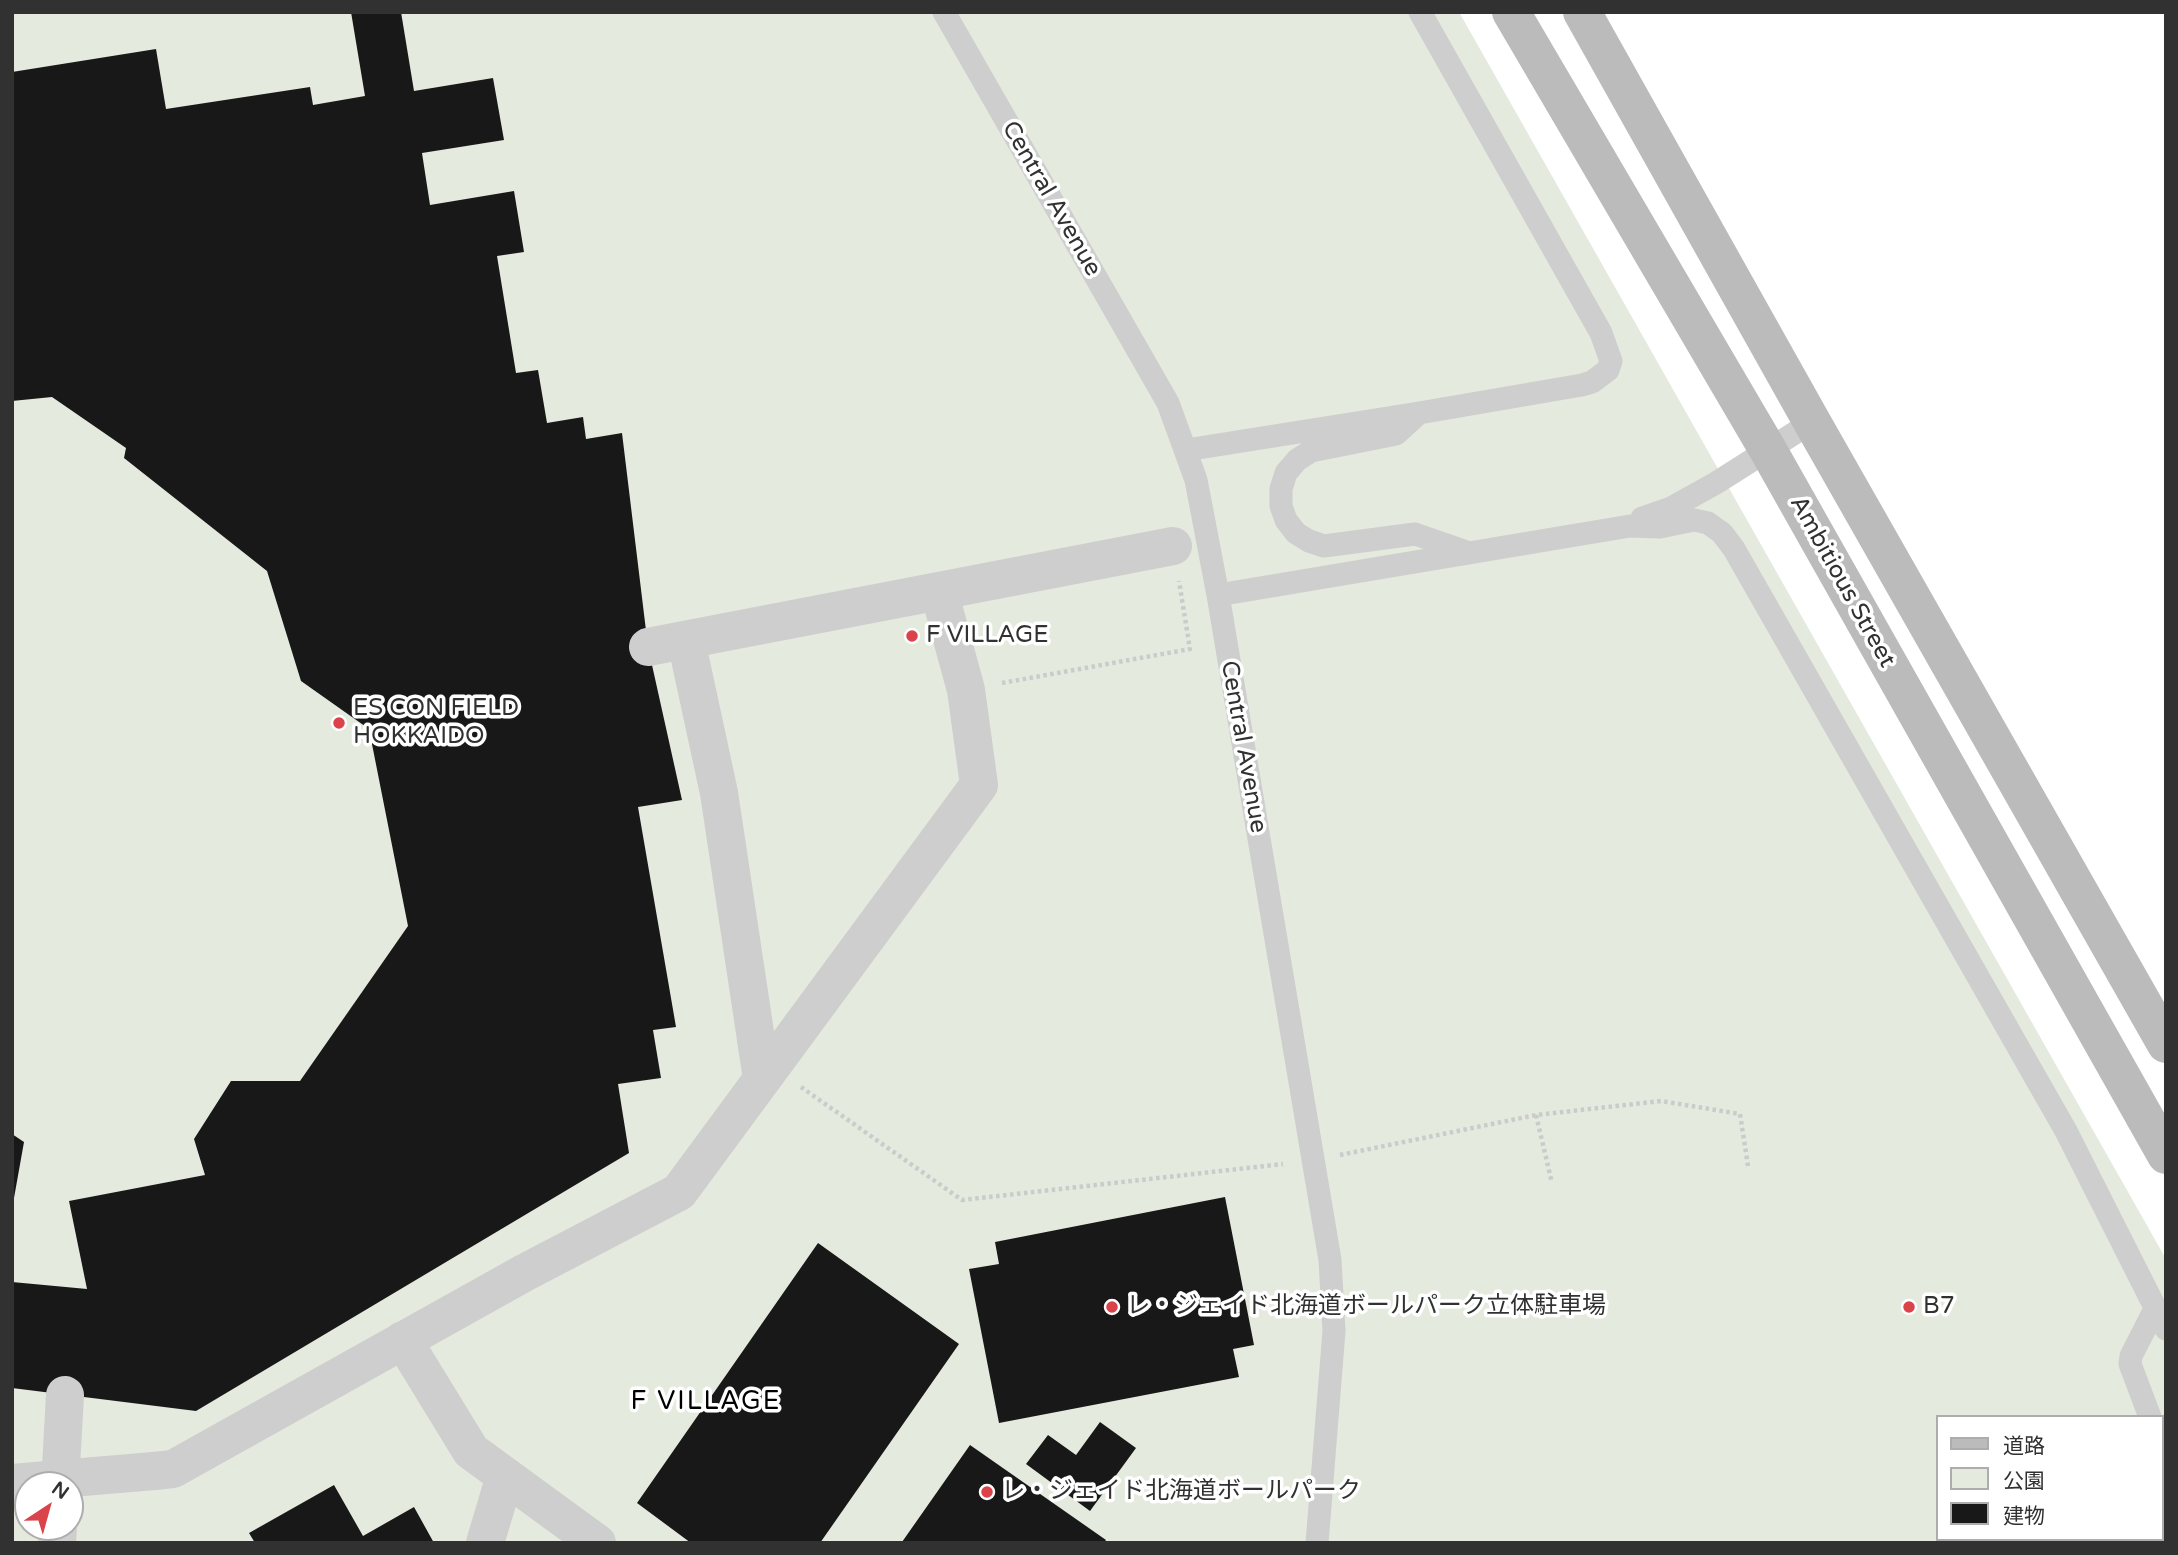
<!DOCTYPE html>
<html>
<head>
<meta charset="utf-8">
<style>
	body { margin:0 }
	#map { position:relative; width:2178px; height:1555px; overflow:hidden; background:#fff; font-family:"Varela Round","Noto Sans JP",sans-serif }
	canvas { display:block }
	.frame { position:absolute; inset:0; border:14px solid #313131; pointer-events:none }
	.legend { position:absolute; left:1936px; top:1415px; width:228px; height:126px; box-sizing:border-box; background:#fff; border:2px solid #adadad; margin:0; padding:9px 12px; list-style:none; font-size:21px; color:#313131 }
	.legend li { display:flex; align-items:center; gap:14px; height:35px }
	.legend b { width:35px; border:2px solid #adadad }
	.north { position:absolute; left:14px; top:1471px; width:70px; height:70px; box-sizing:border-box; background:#fff; border:2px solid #adadad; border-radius:50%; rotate:36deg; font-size:19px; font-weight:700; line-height:28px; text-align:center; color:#313131 }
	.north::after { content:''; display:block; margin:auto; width:24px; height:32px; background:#d94349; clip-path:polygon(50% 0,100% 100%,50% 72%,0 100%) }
</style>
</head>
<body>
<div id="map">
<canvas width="2178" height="1555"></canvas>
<div class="frame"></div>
<ul class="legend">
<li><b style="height:9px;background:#bbb"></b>道路</li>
<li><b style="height:19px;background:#e4eade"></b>公園</li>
<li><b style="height:19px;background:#181818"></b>建物</li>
</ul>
<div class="north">N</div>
</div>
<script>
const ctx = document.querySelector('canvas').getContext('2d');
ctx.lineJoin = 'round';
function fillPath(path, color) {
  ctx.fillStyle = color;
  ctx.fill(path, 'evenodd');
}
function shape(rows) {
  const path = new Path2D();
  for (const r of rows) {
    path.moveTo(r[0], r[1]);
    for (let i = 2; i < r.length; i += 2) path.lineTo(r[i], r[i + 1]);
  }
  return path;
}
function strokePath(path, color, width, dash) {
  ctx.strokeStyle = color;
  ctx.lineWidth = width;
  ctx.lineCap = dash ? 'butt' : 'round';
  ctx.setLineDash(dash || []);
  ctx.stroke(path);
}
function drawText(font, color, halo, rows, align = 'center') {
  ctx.font = font + ' "Varela Round","Noto Sans JP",sans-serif';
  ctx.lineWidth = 7;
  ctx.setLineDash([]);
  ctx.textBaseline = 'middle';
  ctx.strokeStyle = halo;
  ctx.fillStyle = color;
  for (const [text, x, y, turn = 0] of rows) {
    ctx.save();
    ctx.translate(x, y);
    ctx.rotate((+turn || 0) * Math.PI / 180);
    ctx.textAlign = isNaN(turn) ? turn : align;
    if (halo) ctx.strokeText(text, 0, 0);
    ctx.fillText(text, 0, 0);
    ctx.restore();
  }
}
const green = shape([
	[12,12,1459,12,2166,1259,2166,1543,12,1543],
	[1938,1417,2162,1417,2162,1539,1938,1539],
	[28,1485,70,1485,70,1527,28,1527]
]);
const building = shape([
	[351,12,401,12,414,91,493,78,504,140,422,153,430,205,514,191,524,252,497,256,516,373,538,370,547,423,583,417,586,439,622,433,648,647,682,800,638,807,676,1027,653,1030,661,1078,618,1084,629,1153,196,1411,12,1388,12,1282,87,1289,69,1201,205,1175,194,1139,231,1081,300,1081,408,926,369,729,301,681,267,571,124,458,126,448,52,397,12,401,12,72,156,49,166,109,310,87,313,105,365,96],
	[12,1134,24,1142,14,1198,12,1198],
	[1225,1197,1254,1345,1233,1349,1239,1377,999,1423,969,1269,999,1264,995,1242],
	[818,1243,959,1344,820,1543,691,1543,637,1503],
	[1100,1422,1136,1448,1090,1511,1026,1464,1048,1435,1076,1455],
	[970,1445,1106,1540,1104,1543,902,1542],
	[334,1485,363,1536,414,1507,434,1543,255,1543,249,1533]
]);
const path = shape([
	[1002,683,1190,649,1179,581],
	[801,1087,962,1200,1283,1164],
	[1536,1115,1552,1183],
	[1340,1155,1536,1115,1661,1101,1740,1114,1748,1166]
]);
const lane = shape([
	[944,12,1168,403,1196,480,1218,595,1330,1260,1334,1331,1317,1543],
	[1419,413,1396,434,1311,451,1297,460,1286,473,1281,489,1281,506,1286,520,1296,533,1309,541,1324,546,1415,534,1467,552],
	[1186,450,1419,413,1582,385,1592,382,1608,370,1611,361,1601,333,1420,12],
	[1642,518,1671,508,1716,483,1812,422],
	[1218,595,1630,526,1660,527,1694,520,1708,523,1722,533,1734,549,2066,1131,2166,1329],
	[2150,1417,2130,1364,2131,1356,2156,1307],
	[2162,1450,2166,1462]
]);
const street = shape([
	[686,640,719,793,762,1079],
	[648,647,1173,546],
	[403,1340,471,1451,597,1543],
	[154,1471,173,1469,524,1273,679,1192,979,785,966,690,939,591],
	[60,1485,65,1395],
	[57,1543,58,1527],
	[485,1543,505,1476]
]);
const secondary = shape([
	[1511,12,1768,450,2166,1155],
	[1582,12,1812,422,2166,1044]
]);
const streetBridge = shape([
	[12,1483,154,1471]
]);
const markers = [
	[912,636,7,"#d94349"],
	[339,723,7,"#d94349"],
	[1112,1307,7,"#d94349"],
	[1909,1307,7,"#d94349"],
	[987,1492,7,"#d94349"]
];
const streetNames = [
	["Central Avenue",1051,199,60],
	["Ambitious Street",1842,582,61],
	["Central Avenue",1243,747,80]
];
const poiNames = [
	["F VILLAGE",926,636],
	["ES CON FIELD",353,709],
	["HOKKAIDO",353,737],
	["レ・ジェイド北海道ボールパーク立体駐車場",1126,1307],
	["B7",1923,1307],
	["レ・ジェイド北海道ボールパーク",1001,1492]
];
const neighbourhoodNames = [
	["F VILLAGE",706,1402]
];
fillPath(green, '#e4eade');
fillPath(building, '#181818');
strokePath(path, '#cbcbcb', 4.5, [3.5, 3.5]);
strokePath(lane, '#cecece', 23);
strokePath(street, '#cecece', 38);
strokePath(secondary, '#bbb', 38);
strokePath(streetBridge, '#cecece', 38);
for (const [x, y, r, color] of markers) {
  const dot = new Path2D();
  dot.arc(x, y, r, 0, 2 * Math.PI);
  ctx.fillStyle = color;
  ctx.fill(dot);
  strokePath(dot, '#fff', 2.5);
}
drawText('24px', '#313131', '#fff', streetNames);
drawText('24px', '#313131', '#fff', poiNames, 'left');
ctx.letterSpacing = '2px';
drawText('26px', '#000', '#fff', neighbourhoodNames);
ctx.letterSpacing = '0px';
</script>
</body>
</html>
